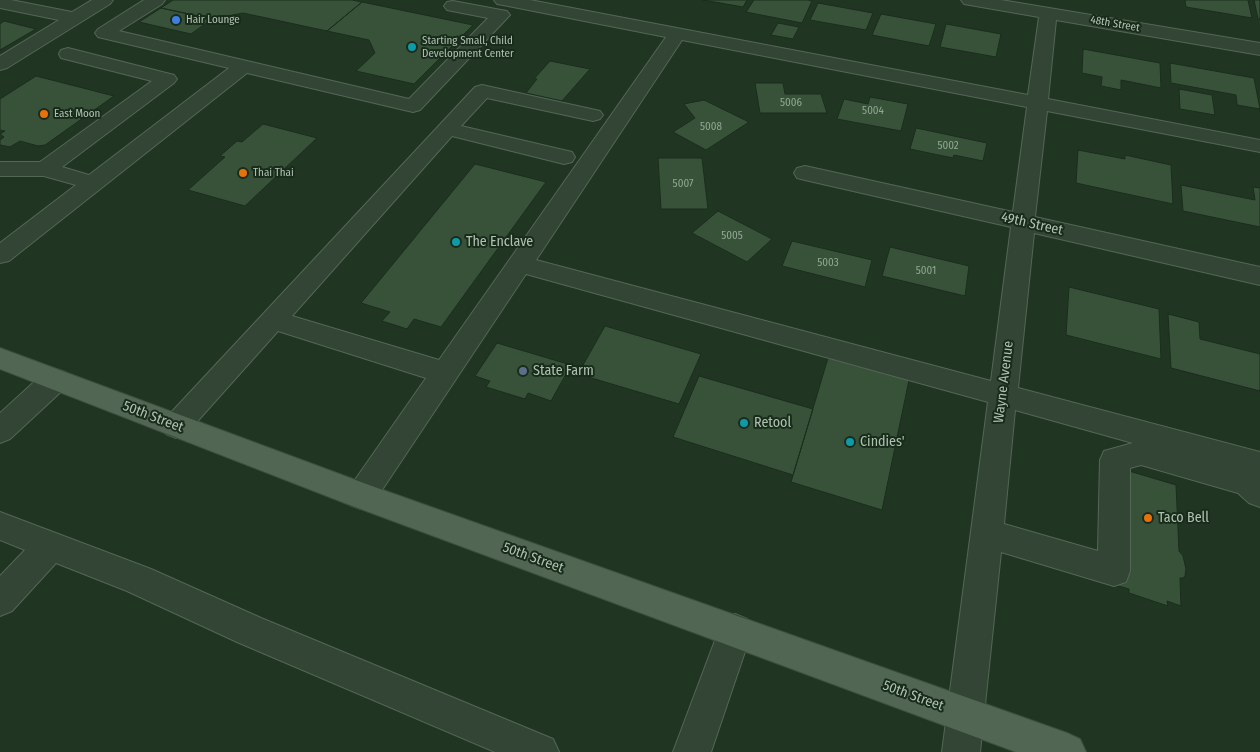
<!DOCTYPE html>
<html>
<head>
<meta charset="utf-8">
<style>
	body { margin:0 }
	canvas { display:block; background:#203622 }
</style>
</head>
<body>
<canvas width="1260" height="752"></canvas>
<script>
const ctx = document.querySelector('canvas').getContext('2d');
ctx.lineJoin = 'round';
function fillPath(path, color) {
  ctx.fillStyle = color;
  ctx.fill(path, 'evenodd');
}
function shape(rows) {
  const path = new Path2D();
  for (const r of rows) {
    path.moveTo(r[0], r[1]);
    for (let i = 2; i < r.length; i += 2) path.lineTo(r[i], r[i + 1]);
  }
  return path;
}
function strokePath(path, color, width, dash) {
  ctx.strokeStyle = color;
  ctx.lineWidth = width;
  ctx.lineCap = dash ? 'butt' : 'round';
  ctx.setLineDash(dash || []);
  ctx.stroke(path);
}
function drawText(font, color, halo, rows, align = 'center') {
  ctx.font = font + ' "Fira Sans Condensed",sans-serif';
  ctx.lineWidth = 4;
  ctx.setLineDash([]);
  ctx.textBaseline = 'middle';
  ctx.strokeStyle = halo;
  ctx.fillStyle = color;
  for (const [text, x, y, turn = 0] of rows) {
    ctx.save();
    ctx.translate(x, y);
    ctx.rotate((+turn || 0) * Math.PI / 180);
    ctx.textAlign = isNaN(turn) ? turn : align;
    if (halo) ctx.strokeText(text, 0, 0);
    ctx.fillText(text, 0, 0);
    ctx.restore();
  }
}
const building = shape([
	[173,0,352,0,362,2,327,31,243,13,212,19,161,8,173,0],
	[703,0,747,0,743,7,703,0],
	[754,0,808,0,812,1,802,23,746,12,754,0],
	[1185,0,1248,0,1252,18,1186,7,1185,0],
	[1254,0,1260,0,1260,19,1258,19,1254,0],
	[362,2,473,25,414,84,356,71,375,53,369,40,327,31,362,2],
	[818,3,873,13,866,30,810,20,818,3],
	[161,8,212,19,191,34,139,22,161,8],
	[881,14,936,24,929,46,872,35,881,14],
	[4,21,36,29,0,50,0,24,4,21],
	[778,23,799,27,793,39,771,35,778,23],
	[946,24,1001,34,996,57,940,47,946,24],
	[1083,49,1160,63,1161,88,1121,80,1121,90,1101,86,1102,77,1082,73,1083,49],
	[550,61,590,69,562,101,526,93,537,79,534,79,550,61],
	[1170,63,1254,78,1260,109,1237,105,1236,95,1171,83,1170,63],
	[36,76,114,96,45,145,38,146,20,141,10,147,0,145,0,140,4,137,0,134,5,131,0,130,0,99,36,76],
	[755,83,783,83,785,94,821,94,827,113,760,113,755,83],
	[1179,89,1212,95,1215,115,1180,109,1179,89],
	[870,97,908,104,901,131,837,119,844,99,868,104,870,97],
	[704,100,749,122,706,150,673,132,695,118,684,104,704,100],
	[263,124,317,138,245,206,188,190,225,157,220,156,237,141,242,142,263,124],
	[916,128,987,143,983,161,954,155,953,158,910,149,916,128],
	[1078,150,1125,159,1125,155,1171,165,1173,204,1076,183,1078,150],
	[658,158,702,158,708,209,661,209,658,158],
	[475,164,546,182,441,327,414,319,407,329,382,321,390,312,361,303,475,164],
	[1181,185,1255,200,1253,187,1260,188,1260,227,1183,211,1181,185],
	[718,211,772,239,747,262,692,233,718,211],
	[792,241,872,260,865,287,782,266,792,241],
	[890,247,969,266,965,296,882,276,890,247],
	[1069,287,1159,309,1161,359,1066,335,1069,287],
	[1168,314,1199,322,1200,339,1260,354,1260,391,1171,368,1168,314],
	[605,326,701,354,679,404,578,374,605,326],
	[497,343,571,365,551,401,528,393,525,399,486,387,490,381,475,376,497,343],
	[828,358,909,380,882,510,791,482,828,358],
	[699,376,813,409,793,475,673,437,699,376],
	[1119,468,1176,485,1179,551,1183,556,1186,569,1185,576,1183,578,1180,578,1181,606,1167,601,1168,606,1129,593,1129,589,1118,586,1119,468]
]);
const minor = shape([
	[0,0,11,0,72,12,92,0,113,0,110,4,7,68,0,70,0,56,59,20,0,8,0,0],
	[144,0,165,0,162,4,119,31,409,99,488,18,447,10,444,6,447,2,453,1,501,10,507,11,510,15,420,110,413,112,247,73,9,261,0,263,0,243,76,185,44,176,0,176,0,162,40,162,152,81,61,58,59,54,61,50,68,48,174,75,177,79,174,83,62,167,89,175,229,68,98,37,95,33,98,29,144,0],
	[494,0,530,0,1028,95,1039,17,970,5,964,4,961,0,1001,0,1260,43,1260,55,1056,20,1048,99,1260,140,1260,152,1047,111,1035,217,1260,267,1260,285,1034,233,1018,388,1260,452,1260,507,1249,503,1238,493,1141,465,1130,468,1130,571,1126,582,1114,586,1001,552,980,752,942,752,988,402,526,274,372,505,361,509,350,505,346,496,350,487,426,378,278,331,186,434,176,438,166,434,162,426,166,418,475,87,482,85,600,111,603,115,600,119,593,121,487,98,461,126,572,152,575,157,572,162,564,164,452,136,292,316,439,360,666,37,503,5,497,4,494,0],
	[682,40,1027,107,1013,212,805,166,797,168,794,173,797,178,805,180,1011,227,991,381,536,260,682,40],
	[1015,410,1133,443,1104,451,1100,460,1098,551,1004,524,1015,410],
	[55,369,65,372,69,380,65,388,10,439,0,443,0,413,45,372,55,369],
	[0,512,151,569,261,618,553,739,559,752,495,752,237,642,127,591,56,563,12,611,0,616,0,576,25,550,0,540,0,512],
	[735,614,747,619,752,631,711,752,673,752,723,619,735,614]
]);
const major = shape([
	[0,348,369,485,1067,733,1080,739,1086,752,1016,752,350,505,0,369,0,348]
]);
const markers = [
	[176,20,5,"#3f7fe0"],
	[412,47,5,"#0f9aa8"],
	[44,114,5,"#e8710a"],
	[243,173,5,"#e8710a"],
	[456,242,5,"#0f9aa8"],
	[523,371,5,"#5c6f8a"],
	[744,423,5,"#0f9aa8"],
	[850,442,5,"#0f9aa8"],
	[1148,518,5,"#e8710a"]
];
const farPoinames = [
	["Hair Lounge",186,20],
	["Starting Small, Child",422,41],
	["Development Center",422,54],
	["East Moon",54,114],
	["Thai Thai",253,173]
];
const farStreetnames = [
	["48th Street",1115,24,10]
];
const numberNames = [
	["5006",791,103],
	["5004",873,111],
	["5008",711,127],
	["5002",948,146],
	["5007",683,184],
	["5005",732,236],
	["5003",828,263],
	["5001",926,271]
];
const streetNames = [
	["49th Street",1032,224,13],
	["Wayne Avenue",1004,382,-83],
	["50th Street",153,417,21],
	["50th Street",533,558,20],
	["50th Street",913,696,20]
];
const poiNames = [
	["The Enclave",466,242],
	["State Farm",533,371],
	["Retool",754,423],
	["Cindies'",860,442],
	["Taco Bell",1158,518]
];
fillPath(building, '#375239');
strokePath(building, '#1b2d1d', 1);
strokePath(minor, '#546756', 2);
strokePath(major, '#3d503f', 2);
fillPath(minor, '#334635');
fillPath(major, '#516653');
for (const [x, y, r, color] of markers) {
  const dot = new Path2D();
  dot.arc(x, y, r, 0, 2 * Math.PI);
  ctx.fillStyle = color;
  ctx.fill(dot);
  strokePath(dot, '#192b1b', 2);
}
drawText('11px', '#adc3b0', '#192b1b', farPoinames, 'left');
drawText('11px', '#adc3b0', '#192b1b', farStreetnames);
drawText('11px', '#90a792', null, numberNames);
drawText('14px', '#adc3b0', '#192b1b', streetNames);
drawText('14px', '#adc3b0', '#192b1b', poiNames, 'left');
</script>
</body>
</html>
